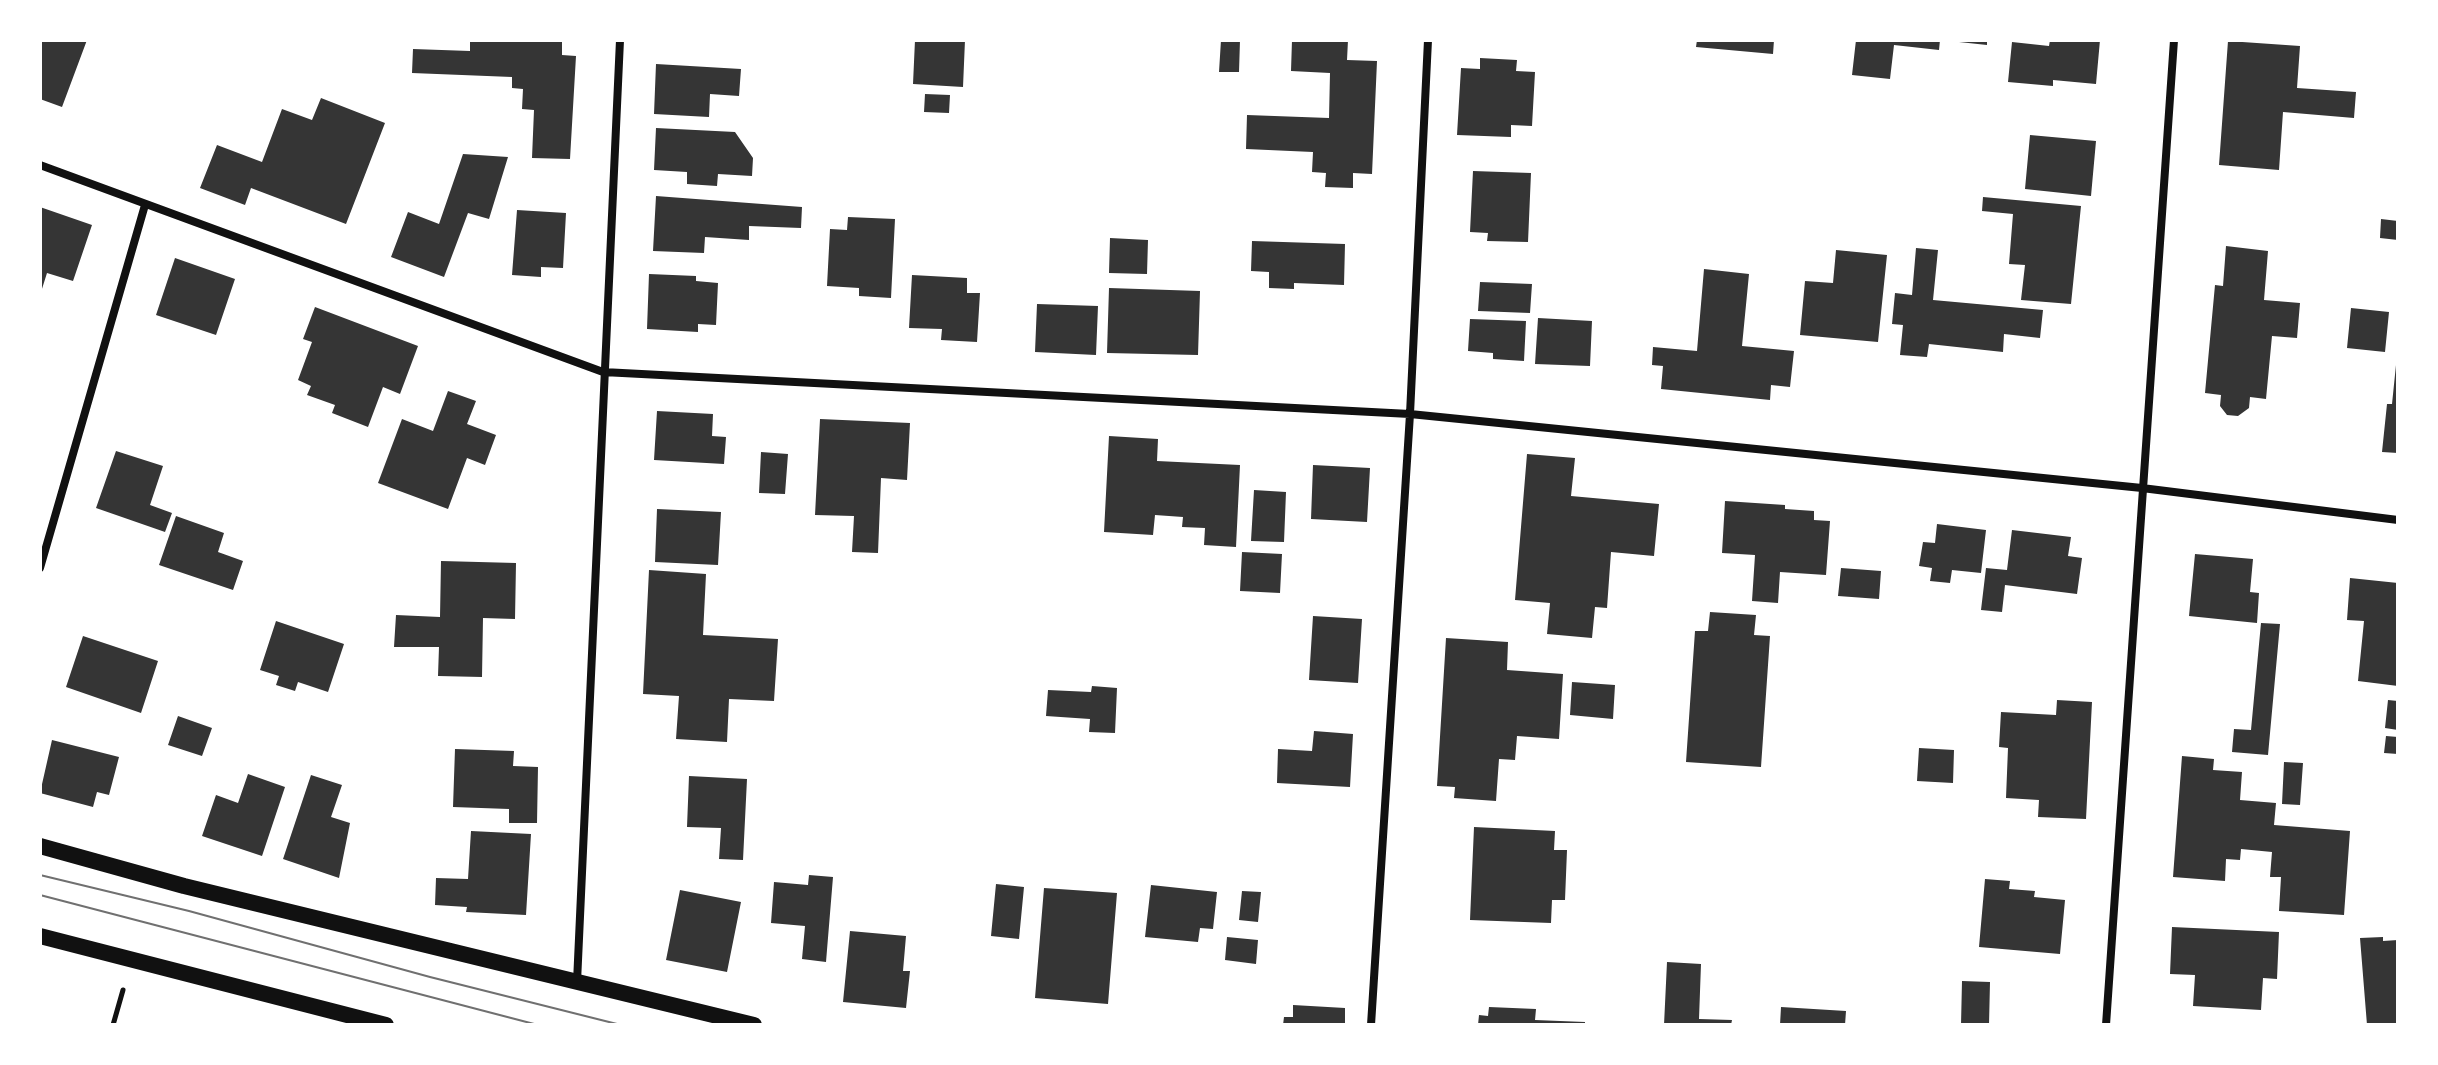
<!DOCTYPE html>
<html>
<head>
<meta charset="utf-8">
<style>
	body { margin:0 }
	#map { position:relative; width:2438px; height:1065px; overflow:hidden; background:#fff; font-family:"PT Serif",serif }
	canvas { display:block }
	.frame { position:absolute; inset:0; border:42px solid #fff; pointer-events:none }
</style>
</head>
<body>
<div id="map">
<canvas width="2438" height="1065"></canvas>
<div class="frame"></div>
</div>
<script>
const ctx = document.querySelector('canvas').getContext('2d');
ctx.lineJoin = 'round';
function fillPath(path, color) {
  ctx.fillStyle = color;
  ctx.fill(path, 'evenodd');
}
function shape(rows) {
  const path = new Path2D();
  for (const r of rows) {
    path.moveTo(r[0], r[1]);
    for (let i = 2; i < r.length; i += 2) path.lineTo(r[i], r[i + 1]);
  }
  return path;
}
function strokePath(path, color, width, dash) {
  ctx.strokeStyle = color;
  ctx.lineWidth = width;
  ctx.lineCap = dash ? 'butt' : 'round';
  ctx.setLineDash(dash || []);
  ctx.stroke(path);
}
const building = shape([
	[40,40,87,40,62,107,40,99],
	[470,40,562,40,562,55,576,56,570,159,532,158,534,110,522,109,523,89,512,88,512,77,412,73,413,49,470,51],
	[915,40,965,40,963,87,913,84],
	[1221,40,1240,40,1239,72,1219,72],
	[1292,40,1348,40,1347,60,1377,61,1372,174,1353,173,1353,188,1325,187,1326,173,1312,172,1313,152,1246,149,1247,115,1329,118,1330,73,1291,71],
	[1697,40,1774,40,1773,54,1696,47],
	[1856,40,1940,40,1939,50,1894,45,1890,79,1852,75],
	[1960,40,1987,40,1987,45,1959,42],
	[2050,40,2100,40,2096,84,2053,80,2053,86,2008,82,2012,42,2049,46],
	[2228,41,2300,46,2297,88,2356,92,2354,118,2283,112,2279,170,2219,165],
	[1480,58,1517,60,1516,71,1535,72,1532,126,1511,125,1511,137,1457,135,1461,68,1480,69],
	[656,64,741,69,739,96,710,94,709,117,654,114],
	[925,94,950,95,949,113,924,112],
	[321,98,385,123,346,224,251,188,245,205,200,188,217,145,262,162,282,109,312,120],
	[656,128,735,132,753,158,752,176,718,174,717,186,687,184,687,172,654,170],
	[2030,135,2096,141,2091,196,2025,189],
	[463,154,508,157,489,219,468,213,444,277,391,257,408,212,439,224],
	[1473,171,1531,173,1528,242,1487,241,1488,233,1470,232],
	[656,196,802,207,801,228,749,226,749,240,705,237,704,253,653,251],
	[1983,197,2081,206,2071,304,2021,300,2025,265,2009,264,2013,214,1982,211],
	[40,207,92,225,73,281,47,273,41,292],
	[517,210,566,213,563,268,541,267,541,277,512,275],
	[848,217,895,219,891,298,859,296,859,288,827,286,830,229,847,230],
	[2381,219,2398,221,2398,240,2380,238],
	[1110,238,1148,240,1147,274,1109,273],
	[1252,241,1345,244,1344,285,1294,283,1294,289,1269,288,1269,272,1251,271],
	[2226,246,2268,251,2264,300,2300,303,2297,338,2272,336,2266,399,2250,397,2249,408,2238,416,2227,415,2220,406,2221,395,2205,393,2215,285,2223,286],
	[1916,248,1938,250,1933,300,2043,310,2040,338,2004,334,2003,352,1929,344,1927,357,1900,355,1903,325,1892,324,1895,293,1912,295],
	[1836,250,1887,255,1878,342,1800,335,1805,281,1833,283],
	[175,258,235,279,216,335,156,315],
	[1704,269,1749,274,1742,346,1794,351,1790,387,1771,385,1770,400,1661,389,1663,366,1652,365,1653,347,1697,351],
	[649,274,696,276,696,281,718,283,716,325,698,324,698,332,647,329],
	[912,275,967,278,967,293,980,293,977,342,941,340,942,329,909,328],
	[1480,282,1532,284,1530,313,1478,311],
	[1109,288,1200,291,1198,355,1107,353],
	[1037,304,1098,306,1096,355,1035,352],
	[315,307,418,346,400,394,383,387,368,427,332,413,335,405,307,395,311,386,298,380,312,342,303,339],
	[2351,308,2389,312,2385,352,2347,348],
	[1538,318,1592,321,1590,366,1535,364],
	[1470,319,1526,321,1524,361,1493,359,1493,353,1468,351],
	[2396,365,2398,365,2398,453,2382,452,2387,404,2392,404],
	[448,391,476,401,467,424,496,435,485,465,467,458,448,509,378,483,402,419,433,431],
	[657,411,713,414,712,436,726,437,724,464,654,460],
	[820,419,910,423,907,480,881,478,878,553,852,552,854,516,815,515],
	[1109,436,1158,439,1157,461,1240,465,1236,547,1204,545,1205,528,1182,527,1183,517,1155,515,1153,535,1104,532],
	[116,451,163,466,150,505,172,513,165,532,96,508],
	[761,452,788,454,785,494,759,493],
	[1527,454,1575,458,1571,496,1659,504,1654,556,1611,552,1607,608,1595,607,1592,638,1547,634,1550,603,1515,600],
	[1313,465,1370,468,1367,522,1311,519],
	[1254,490,1286,492,1284,542,1251,541],
	[1725,501,1785,505,1785,509,1814,511,1814,520,1830,521,1826,575,1780,572,1778,603,1752,601,1755,555,1722,553],
	[657,509,721,512,718,565,655,562],
	[176,516,224,533,218,552,243,561,233,590,159,565],
	[1937,524,1986,530,1981,573,1952,570,1950,583,1930,581,1932,568,1919,566,1923,542,1935,543],
	[2012,530,2071,537,2068,556,2082,558,2077,594,2005,585,2002,612,1981,610,1986,568,2007,570],
	[1242,552,1282,554,1280,593,1240,591],
	[2195,554,2253,559,2250,592,2259,593,2257,623,2189,616],
	[441,561,516,563,515,619,483,618,482,677,438,676,439,647,394,647,396,615,440,617],
	[1841,568,1881,571,1879,599,1838,596],
	[649,570,706,574,703,635,778,639,774,701,729,699,727,742,676,739,679,696,643,694],
	[2350,578,2398,583,2398,686,2358,681,2364,621,2347,620],
	[1710,612,1756,615,1754,635,1770,636,1761,767,1686,762,1695,631,1708,631],
	[1313,616,1362,619,1358,683,1309,680],
	[276,621,344,644,328,692,298,682,295,691,276,685,279,676,260,670],
	[2261,623,2280,624,2268,755,2232,752,2234,729,2251,730],
	[83,636,158,661,141,713,66,687],
	[1446,638,1508,642,1507,670,1563,674,1559,739,1517,736,1515,760,1499,759,1496,801,1454,798,1455,787,1437,786],
	[1572,682,1615,685,1613,719,1570,715],
	[1092,686,1117,688,1115,733,1089,732,1090,719,1046,716,1048,690,1091,692],
	[2057,700,2092,702,2086,819,2038,817,2039,800,2006,798,2008,748,1999,747,2001,712,2056,715],
	[2388,700,2398,701,2398,730,2385,728],
	[178,716,212,728,202,756,168,745],
	[1314,731,1353,734,1350,787,1277,783,1278,749,1312,751],
	[2386,736,2398,737,2398,754,2384,753],
	[52,740,119,757,109,795,97,792,93,807,40,793],
	[1919,748,1954,750,1953,783,1917,781],
	[455,749,514,751,513,766,538,767,537,823,509,823,509,809,453,807],
	[2182,756,2214,759,2213,770,2242,772,2240,800,2276,803,2274,825,2350,831,2344,915,2279,911,2281,877,2270,877,2272,852,2241,849,2240,860,2226,859,2225,881,2173,877],
	[2284,762,2303,763,2300,805,2282,804],
	[248,774,285,787,262,856,202,836,216,795,238,803],
	[311,775,342,785,331,817,350,823,339,878,283,859],
	[689,776,747,779,743,860,719,859,721,828,687,827],
	[1474,827,1555,831,1554,850,1567,850,1565,900,1552,900,1551,923,1470,920],
	[471,831,531,834,526,915,466,912,467,907,435,905,436,878,468,879],
	[809,875,833,877,826,962,802,959,805,926,771,923,774,882,808,885],
	[1985,879,2010,881,2009,889,2035,891,2034,897,2065,900,2060,954,1979,947],
	[996,884,1024,887,1019,939,991,936],
	[1151,885,1217,892,1213,929,1200,928,1198,942,1145,937],
	[1044,888,1117,893,1108,1004,1035,998],
	[680,890,741,902,727,972,666,960],
	[1242,891,1261,892,1258,922,1239,920],
	[2172,927,2279,932,2277,979,2263,978,2261,1010,2193,1006,2195,975,2170,974],
	[850,931,906,936,903,971,910,971,906,1008,843,1002],
	[1227,937,1258,940,1256,964,1225,960],
	[2383,937,2383,941,2398,940,2398,1025,2367,1025,2360,938],
	[1667,962,1701,964,1699,1019,1732,1020,1731,1025,1664,1025],
	[1962,981,1990,982,1989,1025,1961,1025],
	[1293,1005,1345,1008,1345,1025,1283,1025,1284,1017,1293,1017],
	[1489,1007,1536,1009,1535,1020,1585,1022,1585,1025,1478,1025,1479,1015,1488,1016],
	[1781,1007,1846,1011,1845,1025,1780,1025]
]);
const path = shape([
	[113,1025,123,990]
]);
const minor = shape([
	[40,165,603,372,1410,414,2142,488,2398,520],
	[40,568,145,205],
	[577,982,620,40],
	[1371,1025,1410,414,1428,40],
	[2106,1025,2174,40]
]);
const secondary = shape([
	[40,846,184,886,754,1025],
	[40,936,386,1025]
]);
const tram = shape([
	[40,875,189,911,430,977,621,1025],
	[40,895,538,1025]
]);
fillPath(building, '#353535');
strokePath(path, '#111', 5);
strokePath(minor, '#111', 8);
strokePath(secondary, '#111', 16);
strokePath(tram, '#707070', 2);
</script>
</body>
</html>
